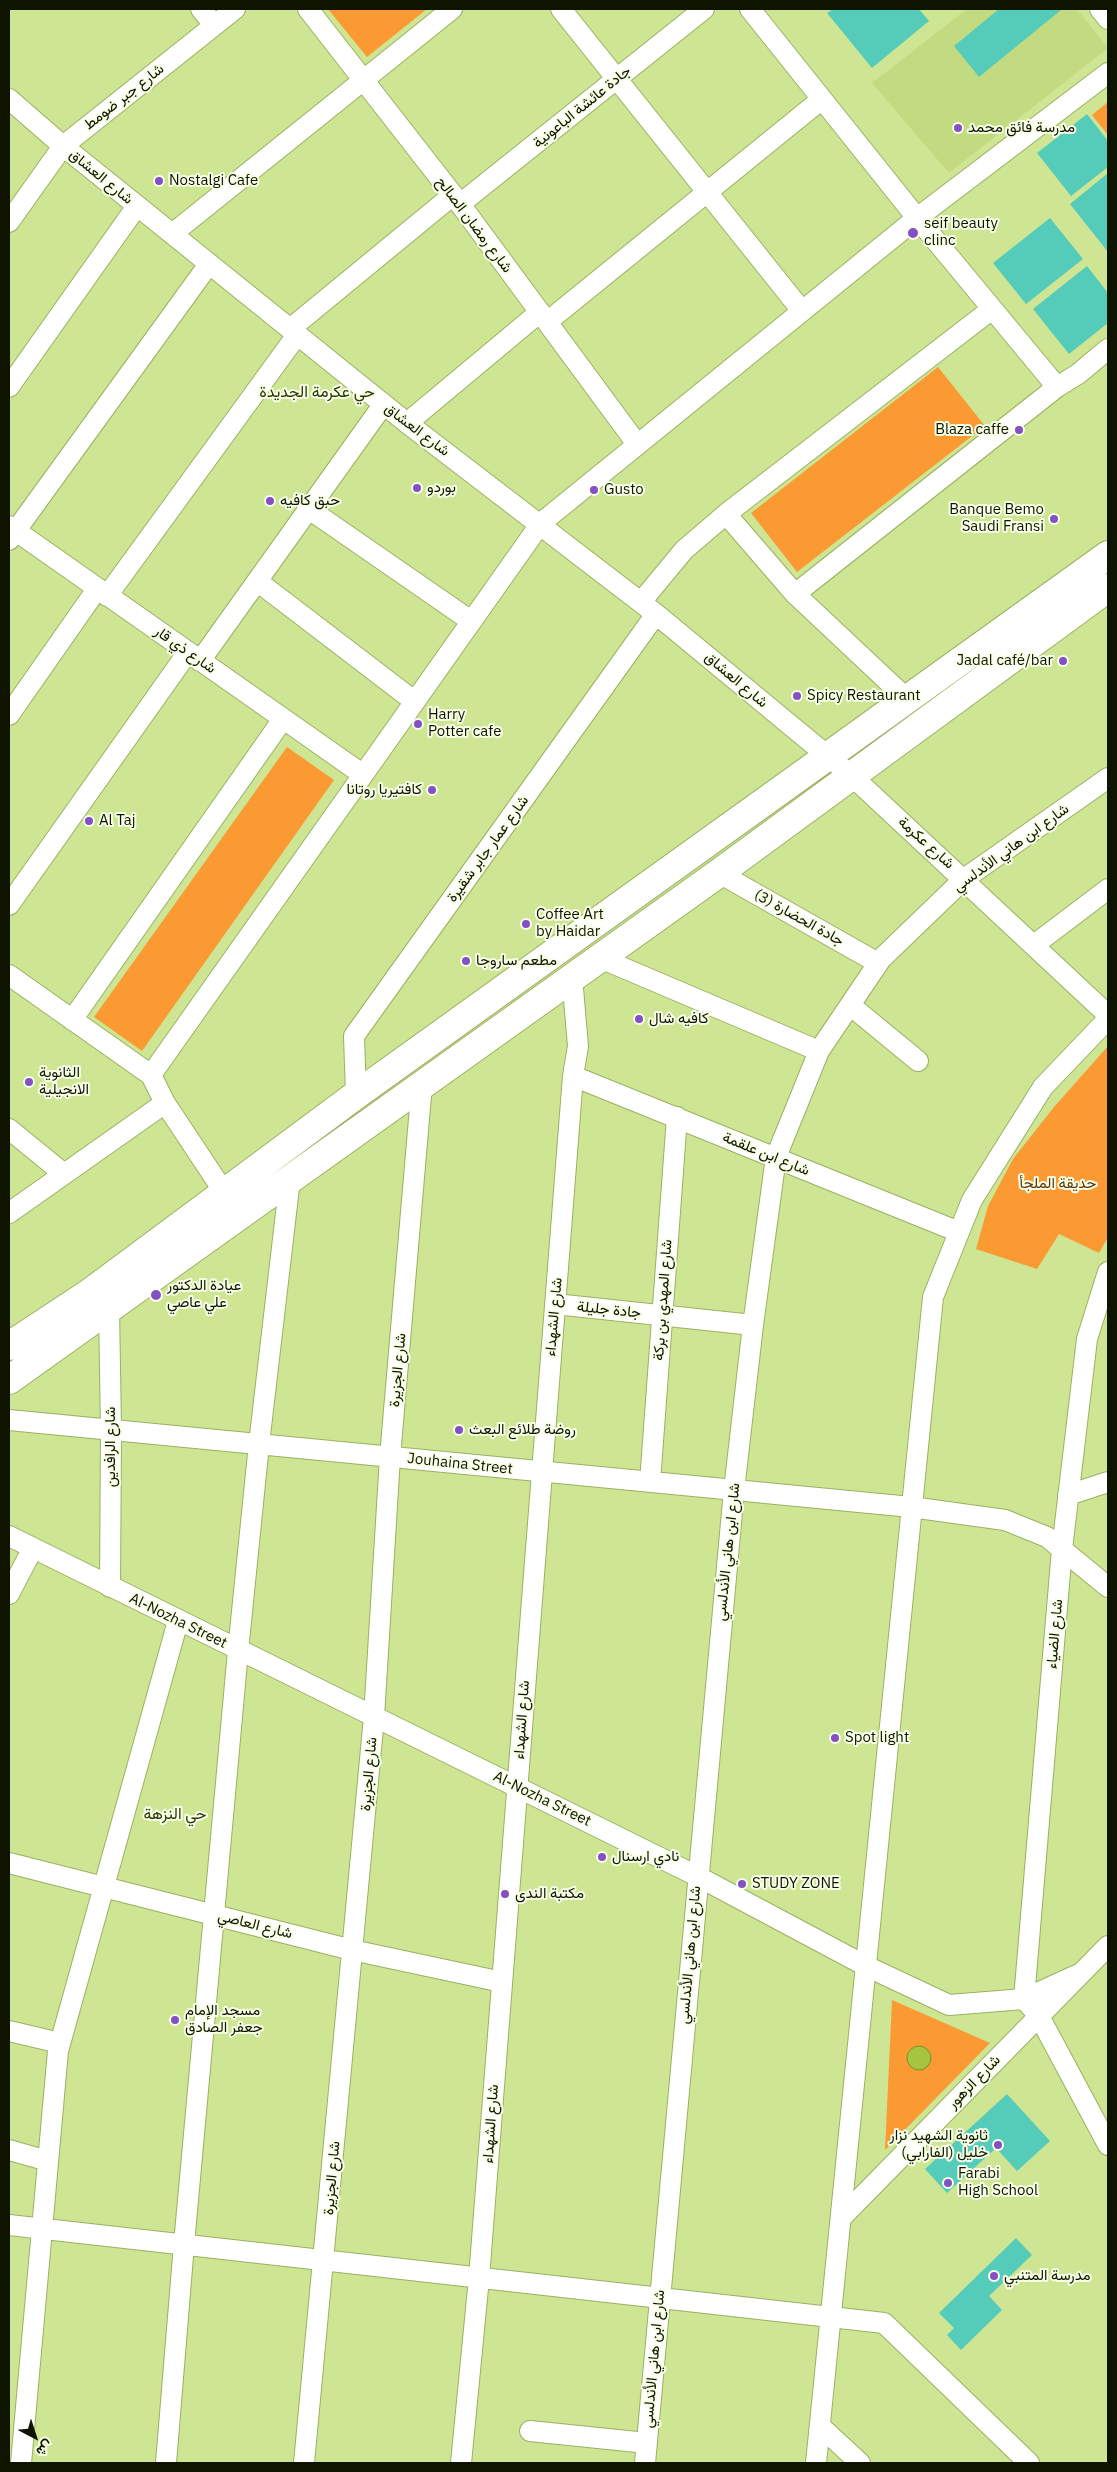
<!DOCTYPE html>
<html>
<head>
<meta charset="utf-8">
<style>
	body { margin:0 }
	#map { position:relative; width:1117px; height:2472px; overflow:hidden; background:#cee593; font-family:"IBM Plex Sans",Vazirmatn,sans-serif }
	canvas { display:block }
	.frame { position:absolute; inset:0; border:10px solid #0e1400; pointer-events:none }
	.north { position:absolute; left:10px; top:2412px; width:50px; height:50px; -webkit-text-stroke:4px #f7ffe6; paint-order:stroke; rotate:140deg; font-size:14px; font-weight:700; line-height:20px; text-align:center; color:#0e1400 }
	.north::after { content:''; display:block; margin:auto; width:18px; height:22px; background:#0e1400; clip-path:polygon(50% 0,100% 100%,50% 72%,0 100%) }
</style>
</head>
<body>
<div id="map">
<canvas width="1117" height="2472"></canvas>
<div class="frame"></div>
<div class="north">ش</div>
</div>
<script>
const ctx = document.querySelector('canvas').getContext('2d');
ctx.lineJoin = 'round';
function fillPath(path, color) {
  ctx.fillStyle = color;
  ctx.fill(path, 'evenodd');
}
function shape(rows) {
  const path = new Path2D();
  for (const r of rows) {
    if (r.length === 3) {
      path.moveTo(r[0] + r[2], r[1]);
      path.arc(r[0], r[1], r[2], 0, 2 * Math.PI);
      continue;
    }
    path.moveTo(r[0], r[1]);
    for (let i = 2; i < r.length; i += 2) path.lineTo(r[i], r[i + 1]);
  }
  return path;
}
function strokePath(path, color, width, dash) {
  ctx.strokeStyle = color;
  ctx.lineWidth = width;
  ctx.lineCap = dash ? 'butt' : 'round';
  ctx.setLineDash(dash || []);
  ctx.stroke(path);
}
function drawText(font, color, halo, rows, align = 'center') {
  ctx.font = font + ' "IBM Plex Sans",Vazirmatn,sans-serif';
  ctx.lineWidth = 4;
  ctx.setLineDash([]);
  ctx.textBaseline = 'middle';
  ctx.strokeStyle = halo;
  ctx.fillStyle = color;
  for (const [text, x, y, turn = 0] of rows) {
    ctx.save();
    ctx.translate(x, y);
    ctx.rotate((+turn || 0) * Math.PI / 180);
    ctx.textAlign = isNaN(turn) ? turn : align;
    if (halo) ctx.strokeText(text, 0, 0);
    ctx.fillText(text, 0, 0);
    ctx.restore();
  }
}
const built = shape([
	[967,9,1077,9,1108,48,949,173,872,83]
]);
const green = shape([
	[328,9,427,9,367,57],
	[1108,102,1108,135,1092,115],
	[938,367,985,426,797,572,751,513],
	[287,747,334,780,142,1051,94,1017],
	[1108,1046,1108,1237,1099,1253,1059,1234,1037,1269,976,1249,988,1206,1013,1159,1054,1107],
	[892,2000,990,2043,885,2150],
	[925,2048,930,2054,915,2070,912,2068,907,2061,908,2053,910,2050]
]);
const water = shape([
	[919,2058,12]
]);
const building = shape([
	[833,9,919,9,929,21,872,68,827,13],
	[999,9,1061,10,979,77,954,46],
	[1087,114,1108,141,1108,167,1071,196,1037,153],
	[1108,173,1108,252,1070,204],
	[1050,218,1083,259,1026,304,993,263],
	[1087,266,1108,293,1108,323,1069,354,1033,309],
	[1007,2094,1050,2141,1017,2171,996,2148,947,2193,925,2169],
	[1016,2238,1032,2255,989,2296,1002,2310,961,2350,947,2335,954,2328,939,2313]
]);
const minor = shape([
	[201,9,214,25],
	[308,9,460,204,637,444],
	[561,9,802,311],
	[750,9,917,218,1057,387,1078,374,1108,349],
	[1100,9,1108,19],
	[9,99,63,146,407,423,656,614,853,777,1108,1015],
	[460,204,704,9],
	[9,222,63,146,235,9],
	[172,234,452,9],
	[547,322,822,99],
	[290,329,453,195],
	[9,387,137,206],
	[407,423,540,312],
	[309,509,471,621],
	[726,514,795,594,908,700],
	[9,526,362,774],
	[9,540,209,264],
	[257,581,414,701],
	[795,594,1057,387],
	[107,596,297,335],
	[641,602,684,550,726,514,992,309],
	[200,661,383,405],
	[9,715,97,589],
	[719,873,878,963],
	[9,905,188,652],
	[1034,945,1108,889],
	[600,958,819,1051],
	[9,975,151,1075],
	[850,1005,918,1061],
	[72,1020,283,719],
	[573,1076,959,1232],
	[356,1095,354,1036,656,614],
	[9,1129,64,1174],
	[224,1192,165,1103,151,1075,541,523,917,218,1108,73],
	[9,1213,165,1103],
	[1108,1272,1087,1339,1062,1549,1024,1999,1039,2016,1108,2145],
	[555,1304,753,1325],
	[109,1307,111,1430,110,1587],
	[9,1420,911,1507,1005,1520,1047,1537,1108,1587],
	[650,1482,677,1117],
	[1068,1495,1108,1482],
	[9,1536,697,1876,866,1966,949,2005,1024,1999,1081,1973],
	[9,1594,33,1548],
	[9,1863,352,1950,502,1982],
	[9,2031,60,2043],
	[9,2150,48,2161],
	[841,2218,1108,1946],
	[9,2225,884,2323,1029,2463],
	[820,2426,860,2463],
	[530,2431,647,2443],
	[21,2463,58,2051,178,1621],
	[166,2463,184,2244,238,1651,259,1444,290,1179],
	[304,2463,374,1717,390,1457,422,1084],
	[461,2463,479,2278,573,1076,578,1046,572,977],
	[645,2463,734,1490,753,1325,776,1157,819,1051,881,959,964,879,1108,778],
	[816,2463,933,1297,972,1200,1043,1087,1108,1019]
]);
const highway = shape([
	[9,1346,88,1294,356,1095,1108,555],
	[9,1380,719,873,1108,588]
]);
const markers = [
	[958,128,5,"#854fc6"],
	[159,181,5,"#854fc6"],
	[913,233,6,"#854fc6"],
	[1019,430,5,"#854fc6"],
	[417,488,5,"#854fc6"],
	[594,490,5,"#854fc6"],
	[270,501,5,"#854fc6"],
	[1054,519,5,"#854fc6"],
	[1063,661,5,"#854fc6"],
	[797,696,5,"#854fc6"],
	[418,724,5,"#854fc6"],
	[432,790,5,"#854fc6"],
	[89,821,5,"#854fc6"],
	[526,924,5,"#854fc6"],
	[466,961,5,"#854fc6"],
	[639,1019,5,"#854fc6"],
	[29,1082,5,"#854fc6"],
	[156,1295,6,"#854fc6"],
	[459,1430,5,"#854fc6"],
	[835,1738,5,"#854fc6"],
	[602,1857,5,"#854fc6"],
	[742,1884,5,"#854fc6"],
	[505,1894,5,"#854fc6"],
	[175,2020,5,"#854fc6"],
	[998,2145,5,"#854fc6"],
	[948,2183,5,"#854fc6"],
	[994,2276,5,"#854fc6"]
];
const streetNames = [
	["شارع جبر ضومط",124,97,-38],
	["جادة عائشة الباعونية",582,107,-39],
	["شارع العشاق",101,177,39],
	["شارع رمضان الصالح",474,225,53],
	["شارع العشاق",417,430,37],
	["شارع ذي قار",185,650,35],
	["شارع العشاق",736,680,40],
	["شارع عكرمة",926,843,42],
	["شارع ابن هاني الأندلسي",1011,848,-36],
	["شارع عمار جابر شقيرة",488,849,-54],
	["جادة الحضارة (3)",799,918,29],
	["شارع ابن علقمة",766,1154,22],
	["شارع المهدي بن بركة",663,1300,-86],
	["جادة جليلة",609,1310,6],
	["شارع الشهداء",554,1317,-85],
	["شارع الجزيرة",398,1370,-85],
	["شارع الرافدين",111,1447,-90],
	["Jouhaina Street",460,1464,6],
	["شارع ابن هاني الأندلسي",728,1552,-84],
	["Al-Nozha Street",178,1621,26],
	["شارع الضياء",1055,1634,-85],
	["شارع الشهداء",522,1720,-86],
	["شارع الجزيرة",369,1774,-85],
	["Al-Nozha Street",542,1799,26],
	["شارع العاصي",255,1925,14],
	["شارع ابن هاني الأندلسي",690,1955,-85],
	["شارع الزهور",974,2082,-46],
	["شارع الشهداء",491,2124,-86],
	["شارع الجزيرة",332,2178,-85],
	["شارع ابن هاني الأندلسي",654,2359,-85]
];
const poiNames = [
	["مدرسة فائق محمد",968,128],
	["Nostalgi Cafe",169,181],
	["seif beauty",924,224],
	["clinc",924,241],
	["Blaza caffe",1009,430,"right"],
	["بوردو",427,488],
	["Gusto",604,490],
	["حبق كافيه",280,501],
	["Banque Bemo",1044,510,"right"],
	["Saudi Fransi",1044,527,"right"],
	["Jadal café/bar",1053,661,"right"],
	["Spicy Restaurant",807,696],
	["Harry",428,715],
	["Potter cafe",428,732],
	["كافتيريا روتانا",422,790,"right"],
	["Al Taj",99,821],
	["Coffee Art",536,915],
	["by Haidar",536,932],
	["مطعم ساروجا",476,961],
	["كافيه شال",649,1019],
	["الثانوية",39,1073],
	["الانجيلية",39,1090],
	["عيادة الدكتور",167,1286],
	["علي عاصي",167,1303],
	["روضة طلائع البعث",469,1430],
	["Spot light",845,1738],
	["نادي ارسنال",612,1857],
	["STUDY ZONE",752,1884],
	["مكتبة الندى",515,1894],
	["مسجد الإمام",185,2011],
	["جعفر الصادق",185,2028],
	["ثانوية الشهيد نزار",988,2136,"right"],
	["خليل (الفارابي)",988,2153,"right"],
	["Farabi",958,2174],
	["High School",958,2191],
	["مدرسة المتنبي",1004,2276]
];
const parkNames = [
	["حديقة الملجأ",1058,1184]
];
const neighbourhoodNames = [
	["حي عكرمة الجديدة",317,392],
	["حي النزهة",175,1814]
];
fillPath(built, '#c2db80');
fillPath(green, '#fb9a33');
fillPath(water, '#a5c53e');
strokePath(water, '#78902b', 1);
fillPath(building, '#55ccba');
strokePath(minor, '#9bb161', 22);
strokePath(highway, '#9bb161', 30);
strokePath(minor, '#fff', 20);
strokePath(highway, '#fff', 28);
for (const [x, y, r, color] of markers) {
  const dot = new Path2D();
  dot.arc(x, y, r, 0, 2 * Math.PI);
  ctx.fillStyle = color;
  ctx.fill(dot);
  strokePath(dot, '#f7ffe6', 2);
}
drawText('15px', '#0e1400', '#f7ffe6', streetNames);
drawText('15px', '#0e1400', '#f7ffe6', poiNames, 'left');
drawText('15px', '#5b340b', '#f7ffe6', parkNames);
drawText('16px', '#2c360a', '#f7ffe6', neighbourhoodNames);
</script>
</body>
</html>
